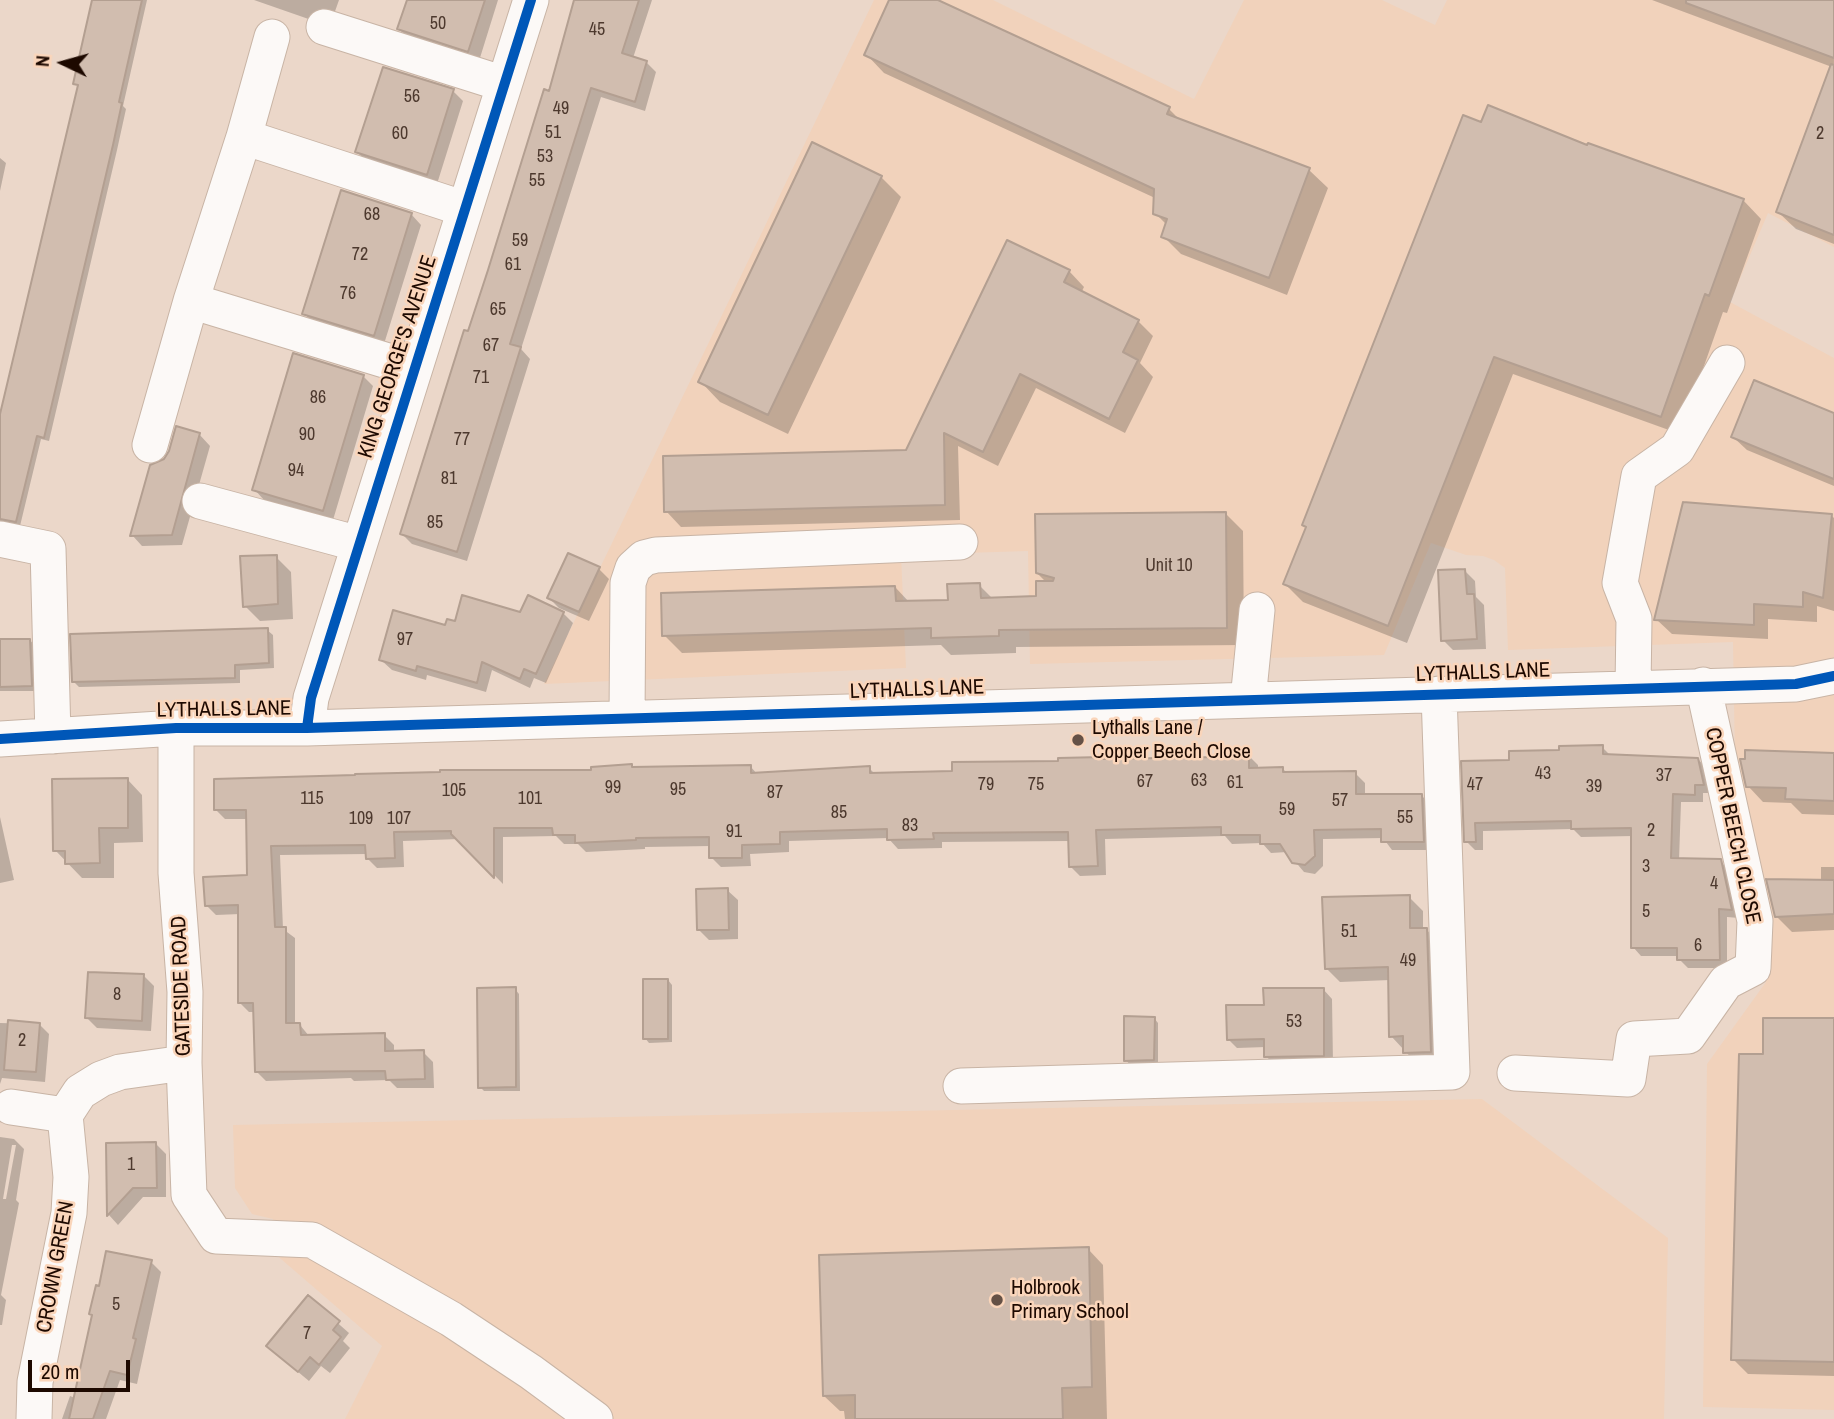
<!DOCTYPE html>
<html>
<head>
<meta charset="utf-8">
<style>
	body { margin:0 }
	#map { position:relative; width:1834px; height:1419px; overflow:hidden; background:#ebd7c9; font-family:"Archivo Narrow",sans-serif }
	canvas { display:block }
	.north { position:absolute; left:28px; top:28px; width:70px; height:70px; -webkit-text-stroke:5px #fad5ba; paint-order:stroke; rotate:275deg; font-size:19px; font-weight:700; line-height:28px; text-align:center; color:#1d0900 }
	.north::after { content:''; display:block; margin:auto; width:24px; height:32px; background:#1d0900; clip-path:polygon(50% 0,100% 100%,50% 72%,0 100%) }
	.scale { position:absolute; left:28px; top:1360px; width:102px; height:32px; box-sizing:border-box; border:4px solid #1d0900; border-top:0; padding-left:9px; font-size:21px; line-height:24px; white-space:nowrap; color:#1d0900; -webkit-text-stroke:5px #fad5ba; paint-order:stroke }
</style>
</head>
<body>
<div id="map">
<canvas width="1834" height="1419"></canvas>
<div class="north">N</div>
<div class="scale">20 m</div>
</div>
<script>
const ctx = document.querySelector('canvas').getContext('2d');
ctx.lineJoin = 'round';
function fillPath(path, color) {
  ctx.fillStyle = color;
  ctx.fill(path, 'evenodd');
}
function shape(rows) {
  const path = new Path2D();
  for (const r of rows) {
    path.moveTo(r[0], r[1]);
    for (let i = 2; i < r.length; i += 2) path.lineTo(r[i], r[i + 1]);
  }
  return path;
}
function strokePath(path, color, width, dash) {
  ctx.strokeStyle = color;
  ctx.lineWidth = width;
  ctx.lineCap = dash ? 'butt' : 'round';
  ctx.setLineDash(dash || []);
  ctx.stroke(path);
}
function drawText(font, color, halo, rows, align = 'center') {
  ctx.font = font + ' "Archivo Narrow",sans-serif';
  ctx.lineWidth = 5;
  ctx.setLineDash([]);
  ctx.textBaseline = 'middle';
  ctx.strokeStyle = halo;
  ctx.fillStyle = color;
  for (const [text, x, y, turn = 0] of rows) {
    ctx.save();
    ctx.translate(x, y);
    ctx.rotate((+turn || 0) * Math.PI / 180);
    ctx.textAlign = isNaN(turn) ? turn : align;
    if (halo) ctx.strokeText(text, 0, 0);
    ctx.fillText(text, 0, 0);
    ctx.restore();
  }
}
const built = shape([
	[874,0,993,0,1194,99,1244,0,1382,0,1435,25,1447,0,1834,0,1834,247,1768,213,1730,302,1834,358,1834,1410,1703,1407,1707,1064,1766,982,1766,935,1735,758,1733,642,1508,650,1505,568,1494,560,1483,556,1466,555,1431,543,1384,655,1030,664,1028,551,901,555,906,668,544,684],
	[1482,1099,1668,1238,1664,1419,345,1419,382,1346,274,1253,273,1219,252,1214,235,1188,233,1125]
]);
const shadow = shape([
	[95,0,147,0,123,106,126,109,117,150,49,441,41,439,20,526,0,524,0,422,79,87,75,83],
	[254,0,339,0,333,17,320,23],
	[408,0,498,0,479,61,409,39,399,29],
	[576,0,652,0,633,58,646,62,656,72,645,111,601,97,521,349,530,359,467,561,412,544,402,534,550,93],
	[890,0,934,0,1169,109,1181,121,1309,170,1328,188,1287,295,1181,254,1163,236,1167,225,1155,213,1155,198,884,73,866,54],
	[1652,0,1834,0,1834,244,1796,229,1778,212,1832,67],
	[453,91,463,101,437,184,367,162,357,152],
	[1482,124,1588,147,1743,200,1761,219,1727,313,1723,312,1680,434,1513,374,1407,643,1303,602,1285,584],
	[0,158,6,163,0,191],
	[881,177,901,197,788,434,720,402,700,381],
	[411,214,421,225,384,344,314,324,304,313],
	[1069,271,1084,287,1081,293,1138,321,1153,336,1140,363,1153,377,1125,433,1036,388,998,466,958,446,960,520,681,527,666,511,907,452],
	[363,376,373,386,333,520,264,500,254,489],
	[1834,415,1834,486,1747,450,1733,437],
	[199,434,210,446,182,545,142,546,132,535,166,460],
	[1225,513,1243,531,1244,645,1016,647,1016,653,951,655,941,645,682,653,664,635,895,587,910,603,950,601,979,585,994,600,1038,598,1047,583,1037,573],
	[1831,515,1834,518,1834,611,1817,606,1817,622,1768,619,1768,639,1672,634,1656,619],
	[276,557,291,572,293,619,260,621,245,606],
	[599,569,609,579,589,621,559,608,549,598],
	[1465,571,1475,581,1476,597,1484,605,1486,649,1453,650,1443,640],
	[563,613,573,623,546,683,534,678,530,688,492,670,486,692,427,675,426,680,392,670,381,660,456,623,521,614],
	[267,630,273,635,274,668,240,670,240,683,79,687,73,681],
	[30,640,34,645,35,691,0,691,0,641],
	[1602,747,1611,756,1698,759,1706,768,1712,793,1703,793,1703,802,1681,802,1679,860,1720,861,1729,870,1739,918,1727,917,1727,968,1688,968,1679,959,1679,956,1641,956,1633,947,1633,836,1581,837,1573,829,1483,831,1483,850,1475,850,1466,841,1463,762,1511,762],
	[1248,755,1258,765,1258,769,1283,769,1287,773,1355,773,1365,783,1365,796,1422,796,1431,805,1433,850,1392,850,1383,838,1323,839,1323,866,1315,874,1304,872,1287,852,1271,853,1262,843,1232,844,1225,836,1105,839,1106,875,1080,876,1070,866,1070,841,942,842,942,848,898,849,888,838,789,841,789,852,750,854,751,866,721,867,711,857,711,846,645,847,645,849,586,852,578,844,564,844,556,836,503,837,503,884,459,839,403,841,404,867,377,868,367,858,367,854,280,855,283,929,295,938,295,1025,300,1025,309,1036,384,1035,394,1045,394,1053,423,1052,433,1062,434,1088,397,1088,389,1080,354,1081,351,1078,266,1081,256,1071,255,1012,249,1012,240,1003,240,914,216,915,206,905,249,877,248,819,225,819,216,810,593,772,632,766,634,769,750,766,758,775,869,768,875,774,954,773,1104,761,1222,759],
	[1834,755,1834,815,1802,814,1791,803,1763,802,1748,786],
	[127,779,142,795,143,842,114,843,114,878,82,878,55,850],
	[0,817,14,880,0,883],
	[1821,867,1834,867,1834,930,1792,932,1776,916,1821,882],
	[727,890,738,900,738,939,709,940,699,930],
	[1409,897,1423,911,1423,929,1426,929,1439,943,1444,1065,1419,1066,1391,1036,1390,980,1340,982,1327,969],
	[144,976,154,986,151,1031,97,1028,87,1018],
	[668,980,672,985,672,1042,649,1043,645,1038],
	[515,989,519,994,520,1091,484,1091,480,1087],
	[1323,989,1332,999,1333,1064,1275,1066,1266,1056,1266,1047,1237,1048,1228,1039,1265,1007],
	[1154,1018,1158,1023,1158,1064,1130,1065,1126,1060],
	[1834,1020,1834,1376,1748,1374,1733,1359],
	[0,1023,39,1024,49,1034,45,1082,2,1078,0,1084],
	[0,1137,14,1139,24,1149,16,1200,19,1203,1,1295,6,1300,2,1325,0,1325],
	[12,1145,16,1145,6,1199,3,1199],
	[108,1144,156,1144,166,1154,166,1197,143,1197,118,1225,109,1215],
	[1088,1249,1103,1265,1107,1419,845,1419,844,1411,840,1411,824,1396],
	[151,1262,161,1272,137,1384,120,1380,106,1419,62,1419,70,1396,75,1398,101,1288],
	[308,1297,349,1333,343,1341,350,1348,330,1373,321,1366,309,1381,279,1356]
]);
const building = shape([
	[92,0,142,0,119,102,122,103,113,145,44,438,37,436,16,522,0,519,0,414,78,85,73,84,92,0],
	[407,0,485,0,468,52,397,29,407,0],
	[574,0,639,0,622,53,647,61,635,102,591,88,510,344,521,347,457,552,400,534,464,330,468,331,488,270,544,89,549,91,574,0],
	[889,0,938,0,1170,107,1167,114,1310,168,1269,278,1161,237,1167,219,1153,214,1154,189,864,55,889,0],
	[1686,0,1834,0,1834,58,1686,3,1686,0],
	[1831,64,1834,65,1834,235,1776,212,1831,64],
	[383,67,454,89,427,175,355,152,383,67],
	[1488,105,1587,145,1588,143,1744,199,1709,296,1705,294,1661,417,1494,357,1388,626,1283,584,1306,527,1302,525,1463,115,1481,122,1488,105],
	[812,142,882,176,768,415,698,382,812,142],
	[341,190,412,213,374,336,302,314,341,190],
	[1007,240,1070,270,1064,282,1139,320,1123,352,1138,360,1109,419,1020,374,983,452,944,433,945,505,664,512,663,456,906,450,1007,240],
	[293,353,364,375,323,511,252,490,293,353],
	[1754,380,1834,413,1834,479,1731,437,1754,380],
	[176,426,200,433,172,535,130,536,150,465,164,459,169,451,176,426],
	[1683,502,1832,514,1823,598,1803,592,1803,607,1754,604,1754,625,1654,620,1683,502],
	[1226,512,1227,628,999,630,999,636,931,638,931,628,662,636,661,593,895,586,896,601,948,600,947,584,980,583,981,598,1036,596,1036,581,1053,581,1054,578,1036,573,1035,514,1226,512],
	[568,553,600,567,579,612,547,598,568,553],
	[277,555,278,604,243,607,240,556,277,555],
	[1465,569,1467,594,1474,594,1477,639,1441,641,1438,570,1465,569],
	[462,595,520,612,528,595,564,612,536,674,524,669,520,679,482,662,477,683,417,666,416,671,379,660,393,610,445,625,447,619,455,621,462,595],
	[268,628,269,663,235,665,235,678,72,682,70,634,268,628],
	[0,639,30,639,32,686,0,687,0,639],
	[1603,745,1603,754,1698,758,1704,785,1695,785,1695,795,1673,794,1671,858,1721,859,1732,910,1719,909,1720,960,1677,960,1677,948,1631,948,1631,828,1571,829,1571,821,1475,823,1476,842,1464,842,1461,761,1509,760,1509,751,1559,750,1559,746,1603,745],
	[1745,750,1834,753,1834,801,1785,799,1786,788,1746,787,1740,759,1745,759,1745,750],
	[1220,754,1249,754,1249,768,1283,767,1283,772,1356,771,1356,794,1422,794,1424,842,1381,842,1381,829,1314,830,1315,856,1305,865,1292,863,1280,844,1260,844,1260,835,1221,835,1221,827,1096,830,1098,866,1069,867,1068,832,933,833,934,839,887,840,887,829,780,832,780,844,742,845,742,858,709,858,709,837,636,838,636,840,575,843,575,835,553,835,552,828,494,828,494,878,451,834,451,831,394,832,395,858,366,859,365,845,271,846,275,927,286,927,286,1023,300,1023,301,1035,385,1033,385,1051,424,1050,425,1079,386,1080,385,1071,255,1072,253,1003,238,1003,238,905,205,906,203,877,247,875,246,810,214,810,214,779,355,775,355,774,440,772,440,770,591,770,591,767,632,764,632,767,751,765,751,773,870,766,870,773,952,771,952,762,1058,761,1058,758,1103,757,1103,759,1220,757,1220,754],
	[128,778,128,828,99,828,100,863,65,864,65,851,53,851,52,779,128,778],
	[1766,879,1834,880,1834,914,1775,917,1766,879],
	[728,888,729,930,697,930,696,889,728,888],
	[1410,895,1410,928,1427,928,1431,1052,1403,1053,1403,1036,1389,1037,1388,967,1325,969,1322,897,1410,895],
	[88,972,144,974,142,1021,85,1018,88,972],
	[643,979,668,979,668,1039,643,1039,643,979],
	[516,987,516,1087,478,1088,477,988,516,987],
	[1263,988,1324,988,1324,1056,1264,1057,1264,1039,1227,1040,1226,1005,1264,1005,1263,988],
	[1124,1016,1155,1017,1154,1060,1124,1061,1124,1016],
	[1763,1018,1834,1018,1834,1362,1731,1360,1739,1054,1763,1054,1763,1018],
	[8,1020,40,1023,36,1072,4,1070,8,1020],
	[156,1142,157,1188,133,1188,107,1216,106,1143,156,1142],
	[1089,1247,1092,1387,1062,1388,1063,1419,855,1419,855,1395,823,1396,819,1255,1089,1247],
	[106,1251,152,1260,133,1338,136,1339,127,1375,110,1371,93,1419,69,1419,92,1315,89,1314,96,1285,99,1286,106,1251],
	[308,1295,340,1321,333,1330,341,1337,319,1365,310,1357,298,1372,266,1346,308,1295]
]);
const minor = shape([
	[324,27,504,84],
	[272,37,244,137,465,209],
	[244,137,191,301,414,369],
	[150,445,191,301],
	[200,501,359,544],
	[0,539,48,549,53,736],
	[1633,688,1634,619,1620,583,1639,476,1677,449,1727,363],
	[1248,700,1257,610],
	[627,718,628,583,633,568,644,558,656,555,960,542],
	[176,728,176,873,185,992,184,1063,189,1195,216,1236,312,1240,451,1319,531,1372,595,1419],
	[307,728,311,698,531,0],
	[0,739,176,728,307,728,1796,684,1834,676],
	[1515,1073,1628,1079,1634,1039,1688,1036,1726,982,1753,968,1755,921,1703,685],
	[961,1086,1452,1072,1439,694],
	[11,1107,65,1115],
	[34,1419,35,1382,69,1213,71,1177,65,1115,80,1092,101,1079,120,1072,184,1063]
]);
const cycleway = shape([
	[307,728,311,698,531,0],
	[0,739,176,728,307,728,1796,684,1834,676]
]);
const markers = [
	[1078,740,7,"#655146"],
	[997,1300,7,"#655146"]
];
const numberNames = [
	["50",438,24],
	["45",597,30],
	["56",412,97],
	["49",561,109],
	["51",553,133],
	["60",400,134],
	["2",1820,134],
	["53",545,157],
	["55",537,181],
	["68",372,215],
	["59",520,241],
	["72",360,255],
	["61",513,265],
	["76",348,294],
	["65",498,310],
	["67",491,346],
	["71",481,378],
	["86",318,398],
	["90",307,435],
	["77",462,440],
	["94",296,471],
	["81",449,479],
	["85",435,523],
	["Unit 10",1169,566],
	["97",405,640],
	["43",1543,774],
	["37",1664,776],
	["63",1199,781],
	["67",1145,782],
	["61",1235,783],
	["79",986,785],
	["75",1036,785],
	["47",1475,785],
	["39",1594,787],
	["99",613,788],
	["95",678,790],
	["105",454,791],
	["87",775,793],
	["115",312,799],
	["101",530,799],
	["57",1340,801],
	["59",1287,810],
	["85",839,813],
	["55",1405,818],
	["109",361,819],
	["107",399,819],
	["83",910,826],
	["2",1651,831],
	["91",734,832],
	["3",1646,867],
	["4",1714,884],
	["5",1646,912],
	["51",1349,932],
	["6",1698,946],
	["49",1408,961],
	["8",117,995],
	["53",1294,1022],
	["2",22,1041],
	["1",131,1165],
	["5",116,1305],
	["7",307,1334]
];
const streetNames = [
	["KING GEORGE'S AVENUE",398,357,-72],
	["LYTHALLS LANE",1483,673,-2],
	["LYTHALLS LANE",917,690,-2],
	["LYTHALLS LANE",224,710,-1],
	["COPPER BEECH CLOSE",1732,826,78],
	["GATESIDE ROAD",182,986,-92],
	["CROWN GREEN",56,1267,-80]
];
const poiNames = [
	["Lythalls Lane /",1092,728],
	["Copper Beech Close",1092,752],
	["Holbrook",1011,1288],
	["Primary School",1011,1312]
];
fillPath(built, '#f1d2bb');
fillPath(shadow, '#0003');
fillPath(building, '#d1bdaf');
strokePath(building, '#b39f91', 2);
strokePath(minor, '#c8b4a5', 37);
strokePath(minor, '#fcf9f7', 35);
strokePath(cycleway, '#0057b8', 10);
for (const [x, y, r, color] of markers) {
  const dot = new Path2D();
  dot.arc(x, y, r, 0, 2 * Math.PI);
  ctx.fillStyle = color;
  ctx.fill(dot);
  strokePath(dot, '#fad5ba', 2.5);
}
drawText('18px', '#4d392e', null, numberNames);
drawText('21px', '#1d0900', '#fad5ba', streetNames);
drawText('21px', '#1d0900', '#fad5ba', poiNames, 'left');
</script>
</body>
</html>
